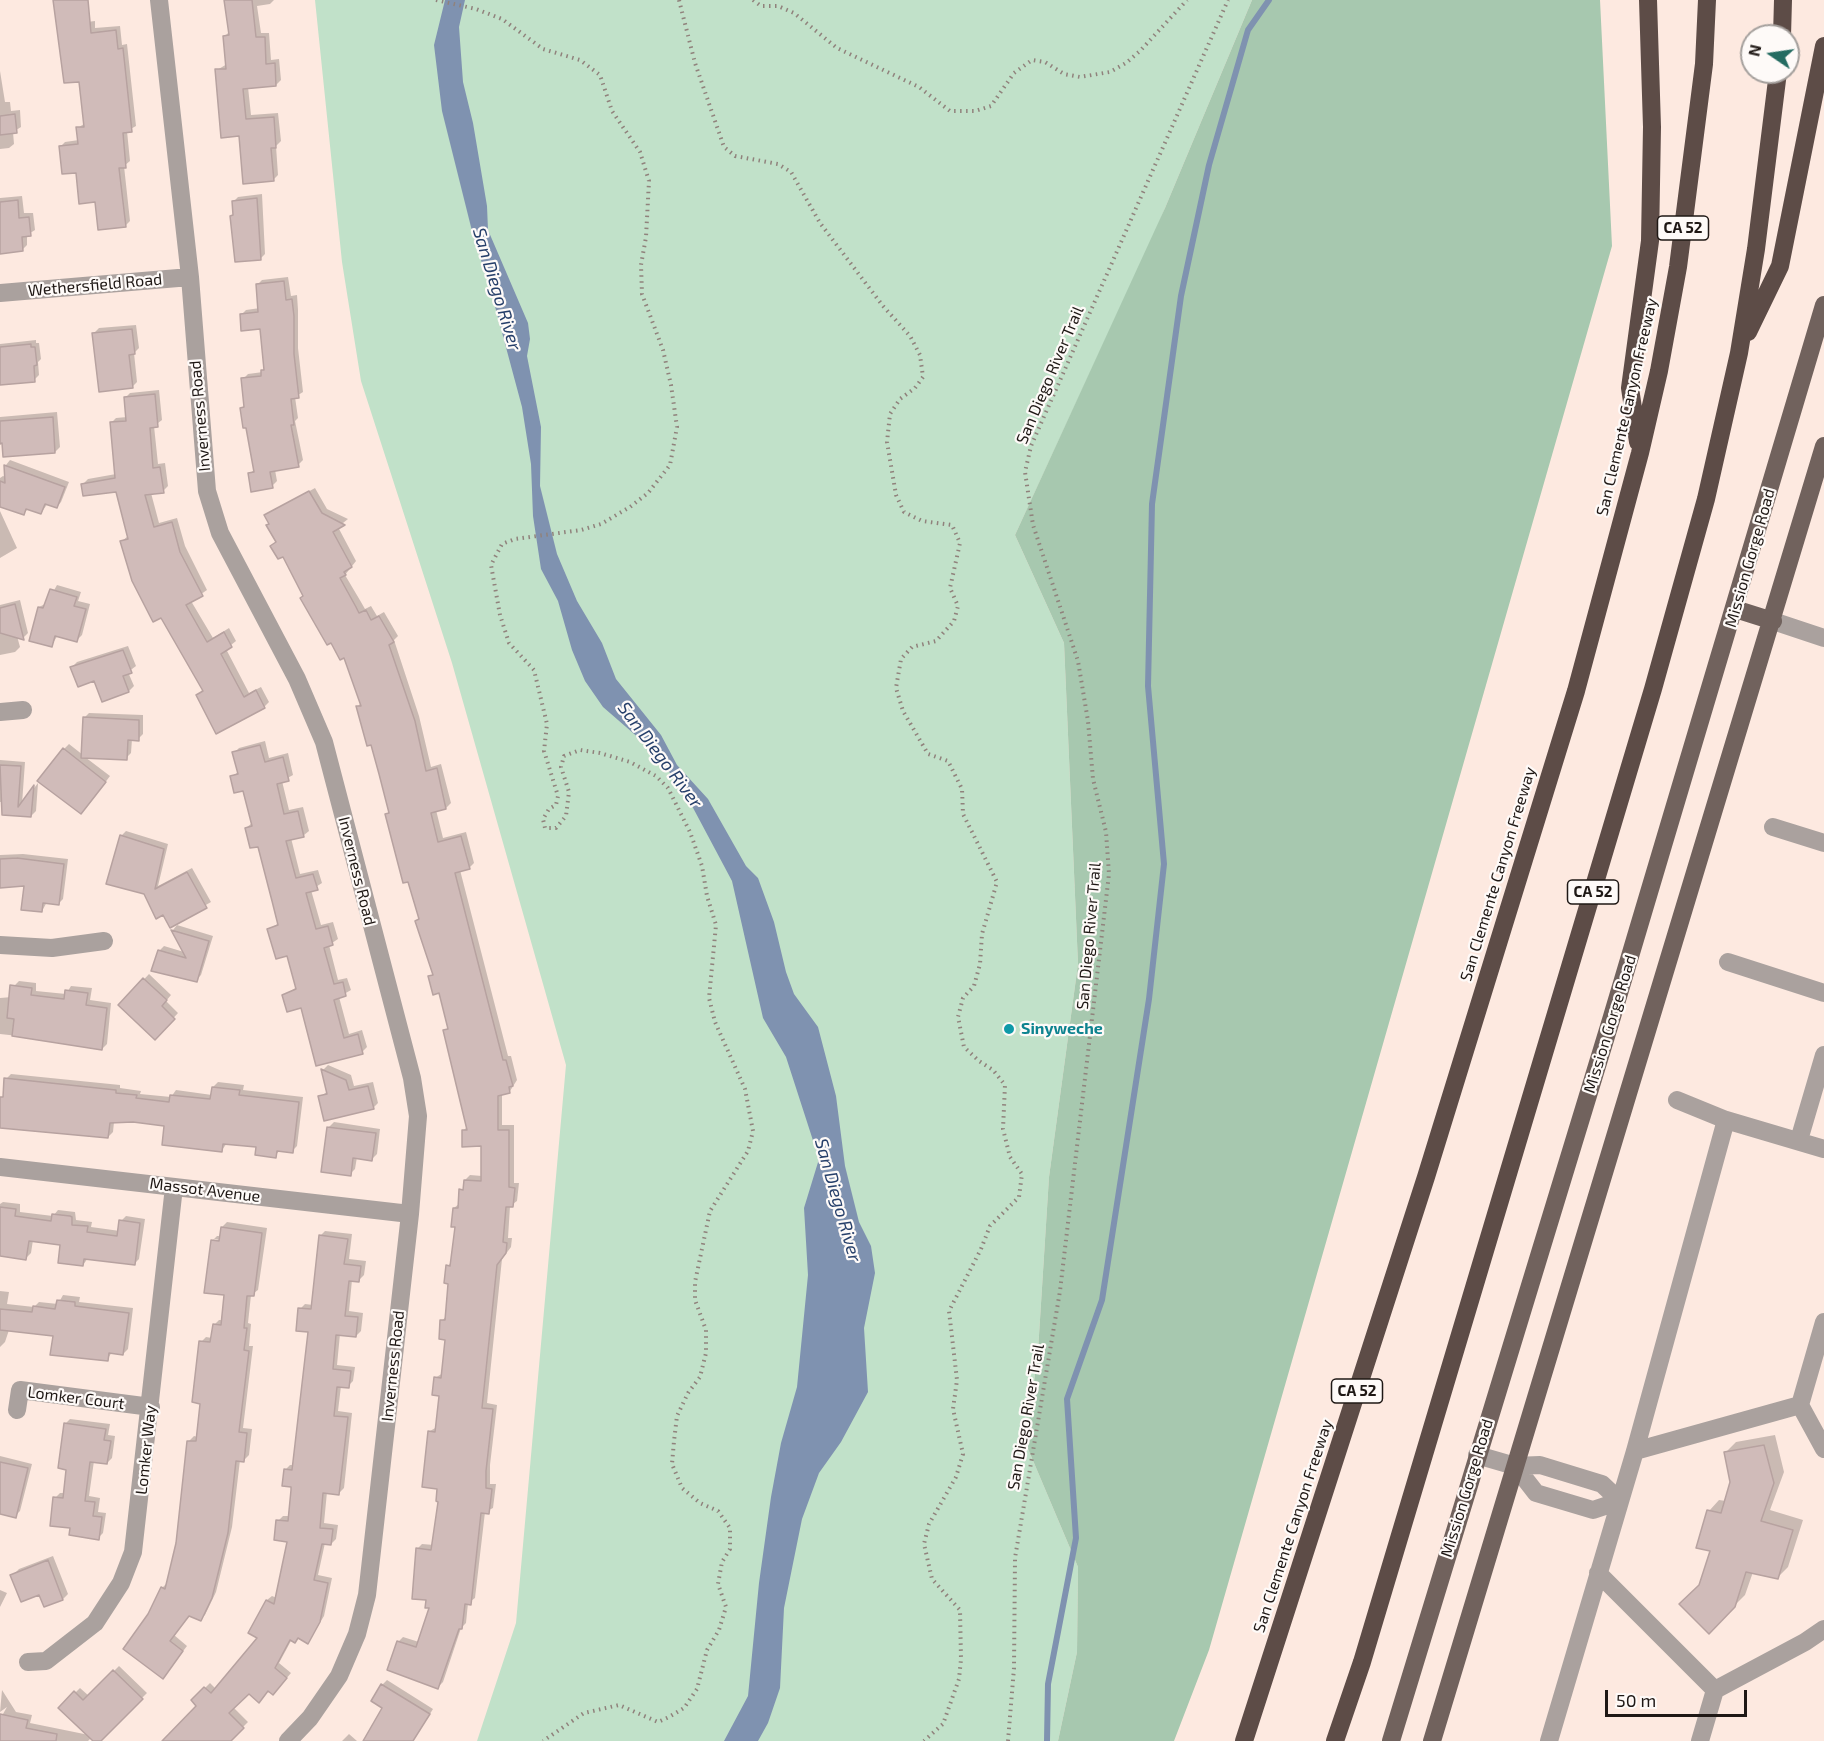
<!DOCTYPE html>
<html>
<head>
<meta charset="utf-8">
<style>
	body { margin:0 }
	#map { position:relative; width:1824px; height:1741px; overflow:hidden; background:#fde9e0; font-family:"Exo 2",sans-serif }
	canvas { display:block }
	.north { position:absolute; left:1740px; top:24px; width:60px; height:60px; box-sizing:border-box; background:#fefaf8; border:2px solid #a5a09d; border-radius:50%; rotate:283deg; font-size:16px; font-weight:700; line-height:24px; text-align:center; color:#1f1815 }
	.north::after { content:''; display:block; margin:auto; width:21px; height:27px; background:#256c62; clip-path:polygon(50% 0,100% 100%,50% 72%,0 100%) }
	.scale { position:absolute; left:1605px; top:1690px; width:142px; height:27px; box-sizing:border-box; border:3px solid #1f1815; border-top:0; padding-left:8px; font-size:18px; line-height:21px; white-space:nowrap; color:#1f1815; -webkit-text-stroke:4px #fefaf8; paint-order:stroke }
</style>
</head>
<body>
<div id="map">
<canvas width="1824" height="1741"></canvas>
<div class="north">N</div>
<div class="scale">50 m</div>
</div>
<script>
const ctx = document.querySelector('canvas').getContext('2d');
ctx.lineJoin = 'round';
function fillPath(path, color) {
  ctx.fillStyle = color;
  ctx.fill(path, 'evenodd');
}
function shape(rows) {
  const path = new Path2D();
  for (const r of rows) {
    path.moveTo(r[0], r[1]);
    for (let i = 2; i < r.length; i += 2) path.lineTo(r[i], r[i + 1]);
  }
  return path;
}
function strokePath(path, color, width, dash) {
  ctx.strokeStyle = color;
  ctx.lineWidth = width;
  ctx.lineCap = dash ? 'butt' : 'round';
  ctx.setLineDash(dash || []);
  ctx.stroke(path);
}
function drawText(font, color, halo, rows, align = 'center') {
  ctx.font = font + ' "Exo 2",sans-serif';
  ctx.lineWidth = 4.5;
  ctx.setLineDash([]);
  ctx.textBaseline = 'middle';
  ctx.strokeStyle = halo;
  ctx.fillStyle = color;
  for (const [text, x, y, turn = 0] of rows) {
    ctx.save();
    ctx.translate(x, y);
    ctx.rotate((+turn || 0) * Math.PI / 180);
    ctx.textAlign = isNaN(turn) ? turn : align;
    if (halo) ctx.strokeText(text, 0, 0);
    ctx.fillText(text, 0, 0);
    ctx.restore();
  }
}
const green = shape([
	[315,0,1252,0,1155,232,1015,535,1064,643,1078,964,1049,1177,1038,1351,1026,1444,1078,1567,1077,1652,1058,1741,477,1741,516,1623,566,1065,452,663,361,381,342,262]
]);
const forest = shape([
	[1252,0,1600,0,1612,246,1209,1650,1174,1741,1058,1741,1077,1652,1078,1567,1026,1444,1038,1351,1049,1177,1078,964,1064,643,1015,535,1165,208]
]);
const water = shape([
	[445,0,465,0,459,27,463,82,473,123,487,206,488,230,528,323,530,339,527,356,541,427,540,486,557,554,577,601,602,643,616,679,661,735,677,765,708,799,746,866,758,878,774,922,786,972,794,994,818,1027,836,1096,845,1166,859,1222,871,1246,875,1273,864,1328,868,1392,841,1442,819,1473,802,1519,784,1608,780,1688,768,1723,758,1741,724,1741,748,1696,759,1583,771,1497,781,1443,797,1387,808,1275,804,1208,819,1159,786,1057,763,1018,732,881,683,789,648,746,603,707,585,681,572,650,558,601,541,569,533,516,531,464,522,407,489,284,474,239,442,111,434,45]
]);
const shadow = shape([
	[54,0,85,0,87,22,95,21,95,28,120,26,122,45,127,44,136,126,127,131,130,161,124,166,130,221,125,226,96,201,60,147,65,142,79,140,78,128,85,123,80,80],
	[226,0,274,0,270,4,257,6,261,33,269,33,271,60,279,59,281,80,276,85,248,87,251,115,278,113,281,141,276,146,278,175,273,180,241,135,217,70,227,64,225,36,230,31],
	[0,71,5,102,10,102,11,111,20,110,21,127,13,132,14,144,9,148,0,149],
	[262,194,265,254,260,259,232,216,235,213,233,202,238,197],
	[22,196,24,213,33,213,35,230,27,235,27,245,22,250,0,252,0,198],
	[288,277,291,296,297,295,298,310,298,348,303,392,295,397,298,418,295,421,303,460,298,465,275,470,277,481,272,486,249,474,255,469,242,408,245,405,243,379,248,374,263,372,265,368,261,328,241,315,246,310,260,308,257,285,262,280],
	[136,325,139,348,134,353,137,382,132,387,94,333,99,328],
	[36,340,36,343,39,343,41,359,38,362,39,375,34,380,0,383,0,344],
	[159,390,162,420,154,426,158,464,165,463,168,486,163,491,151,493,159,523,177,518,185,546,207,590,191,601,213,638,229,628,236,641,226,649,249,693,261,687,269,702,264,707,198,695,203,689,121,542,128,536,117,490,83,484,88,479,116,474,111,423,116,418,127,417,125,398,130,393],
	[57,412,60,447,55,452,0,442,0,417],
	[10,460,69,482,61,502,57,507,48,503,41,513,29,508,23,514,0,505,0,478,3,476,6,477,6,465],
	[315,488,327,509,348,519,338,527,356,561,345,575,361,602,365,609,371,606,377,616,384,612,398,636,394,640,419,716,431,767,441,764,451,803,446,808,436,810,443,838,466,832,474,863,469,868,460,870,508,1056,511,1056,517,1080,510,1091,502,1093,502,1125,514,1125,514,1183,519,1183,517,1201,510,1206,508,1238,512,1238,511,1247,502,1259,487,1403,497,1405,490,1465,490,1484,496,1484,493,1508,485,1512,475,1598,468,1603,466,1623,461,1628,443,1682,438,1687,398,1642,403,1637,419,1642,431,1607,417,1549,422,1544,434,1545,440,1500,430,1431,437,1427,441,1395,435,1378,443,1373,447,1339,442,1321,447,1315,450,1282,448,1266,452,1261,456,1226,454,1208,460,1203,465,1180,470,1175,482,1176,482,1145,464,1130,468,1126,445,1030,449,1027,440,991,430,977,434,973,416,921,420,918,387,815,390,812,372,744,358,706,361,703,345,656,305,595,266,515],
	[0,511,17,548,0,558],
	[57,585,81,592,78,601,90,604,82,635,77,640,58,635,51,646,39,607,47,603],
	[20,600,28,633,23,638,17,636,20,647,15,652,0,655,0,605],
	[128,646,136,666,128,672,134,686,129,691,103,700,95,679,72,667,77,662],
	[89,713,143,715,143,734,138,739,132,739,131,753,126,758,85,757,110,776,86,808,64,749,69,744,83,755,84,718],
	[265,741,269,758,288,753,293,775,282,781,289,810,303,807,309,831,304,835,291,838,300,874,318,870,322,883,311,890,321,925,333,922,338,939,329,945,338,980,347,978,351,990,339,997,349,1034,362,1030,367,1047,362,1052,284,995,297,987,288,954,269,929,279,923,259,845,246,828,252,823,245,789,232,777,239,771,234,753,239,748],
	[0,760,25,762,22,804,38,783,36,811,31,816,5,802,0,802],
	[126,831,168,844,158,886,192,868,211,902,170,926,164,913,145,893,121,836],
	[23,854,68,859,63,899,58,904,47,902,42,911,25,885,0,886,0,855],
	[177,925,213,936,201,975,196,980,159,951,164,946,184,952,173,930],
	[149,974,171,995,166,1001,178,1013,155,1038,120,1005],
	[19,981,36,983,36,991,66,994,71,986,92,988,90,1000,111,1003,107,1044,102,1049,63,1041,0,1034,0,998,12,997,14,986],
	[328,1065,351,1075,354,1086,373,1082,378,1103,373,1108,320,1097,328,1091,323,1070],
	[11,1074,120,1085,120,1088,141,1091,140,1094,171,1097,176,1090,212,1095,213,1087,218,1082,244,1085,243,1090,303,1097,297,1146,292,1151,280,1150,275,1156,258,1146,227,1143,222,1150,166,1124,114,1122,113,1132,108,1137,6,1079],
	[334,1122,380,1129,377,1154,372,1159,357,1157,355,1169,350,1174,329,1127],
	[3,1202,20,1204,20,1212,53,1216,58,1210,75,1212,76,1220,92,1222,91,1227,120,1231,121,1221,126,1216,145,1219,139,1259,134,1264,88,1258,83,1265,62,1243,33,1240,31,1253,26,1258,0,1255,0,1204],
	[227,1222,267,1228,258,1290,251,1295,248,1323,251,1324,249,1346,253,1346,243,1428,252,1429,249,1455,244,1460,240,1460,232,1527,216,1592,205,1615,200,1619,189,1614,174,1635,187,1646,167,1672,149,1615,162,1588,168,1582,177,1543,189,1441,194,1436,198,1437,202,1402,201,1342,206,1337,212,1338,214,1325,219,1320,223,1320,226,1293,212,1241,217,1236,221,1236,222,1227],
	[214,1239,226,1241,214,1242],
	[325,1231,352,1234,349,1259,366,1261,364,1275,359,1280,352,1280,349,1311,363,1313,361,1331,356,1336,340,1334,337,1365,355,1367,353,1381,348,1386,341,1386,338,1411,352,1413,344,1488,339,1493,327,1492,324,1523,338,1525,336,1539,331,1544,325,1543,318,1575,332,1578,324,1616,308,1642,299,1637,292,1639,279,1663,291,1673,278,1688,249,1692,233,1707,248,1722,229,1741,164,1741,199,1706,193,1700,210,1683,216,1689,259,1637,250,1632,267,1600,272,1596,277,1598,289,1540,278,1521,283,1516,290,1516,293,1490,285,1470,290,1465,295,1465,310,1331,300,1309,305,1304,313,1305,320,1236],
	[0,1291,9,1292,7,1304,34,1307,39,1302,58,1304,63,1295,80,1297,79,1302,133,1308,128,1349,123,1354,112,1352,107,1360,54,1335,9,1330,5,1342,0,1347],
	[70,1419,110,1424,108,1435,115,1436,112,1458,107,1463,94,1461,89,1496,100,1498,98,1512,106,1513,103,1533,98,1538,71,1527,55,1498,60,1493,65,1493,68,1468,65,1424],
	[1775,1435,1784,1472,1770,1510,1803,1520,1788,1567,1777,1578,1753,1572,1745,1595,1709,1631,1701,1585,1712,1550,1709,1511,1719,1500,1726,1501,1732,1482,1725,1453,1736,1442],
	[0,1456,32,1464,20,1511,15,1516,0,1513],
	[53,1556,68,1594,63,1599,44,1605,39,1593,14,1574,19,1569],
	[0,1590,7,1593,0,1607],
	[119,1666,147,1693,99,1741,91,1738,88,1741,0,1741,0,1719,7,1707,0,1712,2,1690,16,1712,32,1715,30,1723,89,1735,60,1708,80,1688,89,1696],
	[387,1680,433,1709,413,1741,364,1741,384,1707,382,1685],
	[349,1734,357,1741,342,1741]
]);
const stream = shape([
	[1047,1741,1048,1684,1076,1538,1067,1399,1102,1300,1149,999,1164,864,1148,686,1152,504,1181,296,1209,165,1248,30,1269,0]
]);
const building = shape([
	[53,0,88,0,91,33,116,30,118,49,123,48,132,132,123,133,126,168,119,168,126,227,98,230,95,202,79,204,76,173,62,174,59,146,78,144,76,127,84,127,79,82,64,83,53,0],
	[224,0,252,0,256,37,265,37,266,64,275,63,276,86,243,89,246,119,274,117,276,148,271,148,274,181,243,184,239,136,221,138,215,69,226,69,223,36,229,35,224,0],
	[15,114,17,133,0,135,0,116,15,114],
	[257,198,261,260,235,262,230,216,233,215,232,201,257,198],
	[18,200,19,218,29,217,31,236,22,237,23,251,0,254,0,202,18,200],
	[284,281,286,300,292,299,294,316,294,354,299,398,291,399,294,425,291,425,299,467,270,472,273,488,251,492,248,473,254,472,246,428,243,428,240,408,244,407,241,378,261,376,261,370,264,370,260,329,241,331,240,314,258,312,256,284,284,281],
	[132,329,135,354,129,355,133,388,99,392,92,333,132,329],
	[31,344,31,347,35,347,37,365,34,366,35,382,0,385,0,347,31,344],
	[155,394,158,427,150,428,153,468,160,467,164,493,145,495,154,527,172,522,180,552,203,596,186,605,207,642,224,632,232,647,221,654,244,697,256,690,265,708,216,734,196,695,203,691,161,618,153,622,132,581,120,541,128,539,116,492,83,496,81,484,115,478,110,422,126,421,124,397,155,394],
	[53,417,55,453,3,457,2,443,0,444,0,421,53,417],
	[4,465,65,487,57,508,45,504,41,514,26,509,24,515,0,507,0,481,5,483,4,465],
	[309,491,322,513,345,525,333,532,352,567,344,572,346,575,340,578,356,607,359,613,366,610,371,620,379,616,394,642,389,645,415,721,426,771,437,768,446,809,431,813,438,842,461,836,470,869,455,873,503,1060,506,1060,513,1086,509,1087,510,1093,498,1096,498,1130,509,1130,509,1187,515,1188,513,1207,506,1207,503,1242,507,1243,506,1253,497,1265,482,1408,493,1409,486,1471,486,1488,492,1489,489,1514,481,1513,471,1605,465,1604,462,1629,459,1629,438,1689,387,1670,397,1641,416,1647,429,1608,425,1608,426,1600,412,1599,416,1548,431,1550,438,1502,436,1501,437,1489,422,1487,428,1431,435,1432,439,1396,432,1395,434,1377,441,1378,445,1340,439,1339,440,1320,445,1320,448,1284,444,1283,446,1265,450,1266,455,1227,451,1227,453,1208,458,1208,459,1189,463,1190,464,1180,481,1181,481,1146,462,1147,462,1130,467,1130,443,1030,448,1029,439,993,433,995,428,976,433,975,415,921,419,919,408,882,403,883,385,814,389,813,379,774,371,745,367,746,356,706,361,706,344,658,340,660,331,643,327,645,300,598,303,596,283,557,278,559,270,546,276,542,266,525,269,524,264,515,309,491],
	[50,589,77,597,74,606,86,609,77,642,55,636,52,647,29,641,38,607,43,608,50,589],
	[15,604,24,640,0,633,0,608,15,604],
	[123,650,132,673,123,676,129,692,102,702,94,681,78,687,70,667,123,650],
	[83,717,139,720,139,741,128,740,127,760,81,758,83,717],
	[260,745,265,762,283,757,289,781,277,784,284,814,298,811,304,837,286,841,296,878,313,874,318,890,306,893,316,929,328,926,333,945,324,948,334,984,343,982,346,996,334,1000,344,1038,358,1034,363,1054,316,1066,301,1008,287,1012,282,995,296,989,287,956,276,959,267,929,278,925,272,901,258,847,250,848,245,828,252,826,243,791,234,793,230,776,238,774,232,752,260,745],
	[63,748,106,782,81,814,37,781,63,748],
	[0,765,21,766,18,807,34,785,31,817,2,815,0,765],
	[120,835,164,849,155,889,187,872,207,908,170,928,163,915,156,919,144,894,106,884,120,835],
	[17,858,64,864,59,905,43,903,42,912,21,910,24,886,0,888,0,859,17,858],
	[171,930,209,941,197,982,151,971,158,950,186,958,171,930],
	[143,978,167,1000,162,1006,175,1019,155,1040,118,1005,143,978],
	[10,985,32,988,31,995,64,999,65,990,88,993,86,1005,107,1008,102,1050,12,1036,14,1019,7,1018,10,985],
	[321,1069,346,1080,349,1090,368,1086,374,1109,324,1121,318,1096,327,1094,321,1069],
	[4,1078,116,1090,116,1093,137,1095,136,1098,169,1102,170,1095,210,1099,212,1087,240,1090,239,1095,299,1102,293,1153,277,1151,276,1158,255,1155,256,1147,223,1144,222,1152,162,1145,164,1126,133,1122,110,1123,108,1138,0,1128,0,1097,3,1097,4,1078],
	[327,1127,376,1133,372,1161,353,1158,351,1176,321,1172,327,1127],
	[0,1207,16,1209,15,1216,51,1221,52,1214,70,1216,72,1217,72,1225,88,1226,87,1232,117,1236,119,1220,140,1223,135,1265,84,1259,83,1266,58,1263,60,1245,29,1241,26,1260,0,1256,0,1207],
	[221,1227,262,1233,254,1296,247,1296,244,1328,247,1328,244,1350,249,1351,239,1432,247,1433,244,1462,236,1461,228,1533,212,1598,201,1621,189,1616,170,1641,183,1651,163,1679,123,1649,148,1614,161,1587,165,1589,176,1543,187,1441,196,1441,200,1404,192,1402,199,1341,210,1342,213,1324,221,1325,224,1295,204,1293,211,1240,219,1241,221,1227],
	[319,1235,348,1239,344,1264,361,1266,359,1282,349,1281,345,1316,358,1317,356,1337,336,1335,333,1369,351,1371,349,1388,337,1387,334,1416,348,1417,339,1495,323,1493,320,1528,333,1529,331,1545,322,1544,314,1580,328,1583,320,1622,308,1644,298,1638,295,1643,290,1640,275,1668,287,1678,273,1695,268,1691,259,1703,249,1694,229,1713,244,1728,231,1741,162,1741,196,1706,191,1700,204,1687,211,1693,257,1638,248,1633,266,1600,274,1604,287,1542,274,1540,276,1520,288,1521,291,1490,291,1487,282,1486,284,1469,292,1470,308,1332,296,1331,298,1308,311,1309,319,1235],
	[57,1300,75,1302,75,1306,129,1313,123,1355,109,1353,108,1361,50,1355,53,1336,0,1330,0,1309,32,1312,33,1306,55,1309,57,1300],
	[64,1423,106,1429,104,1440,111,1441,107,1464,90,1462,85,1501,95,1502,93,1516,102,1517,99,1540,69,1535,70,1528,50,1526,53,1497,63,1498,66,1470,58,1468,64,1423],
	[1764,1445,1774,1483,1761,1521,1793,1530,1778,1579,1746,1572,1735,1607,1709,1634,1679,1604,1699,1585,1710,1551,1696,1548,1707,1510,1721,1513,1730,1482,1724,1452,1764,1445],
	[0,1462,28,1468,16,1518,0,1514,0,1462],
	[48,1560,63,1600,44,1607,39,1595,21,1602,10,1575,48,1560],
	[113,1670,143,1699,101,1741,93,1741,58,1708,74,1691,83,1700,113,1670],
	[381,1684,430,1714,413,1741,363,1741,382,1708,371,1701,381,1684],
	[0,1714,28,1720,26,1728,57,1734,56,1741,0,1741,0,1714]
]);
const path = shape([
	[436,0,476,9,502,19,543,49,580,60,600,75,612,111,640,152,649,181,646,237,641,265,642,294,663,350,671,385,677,427,670,465,648,493,630,507,601,524,581,530,515,539,502,544,491,565,500,615,509,643,534,670,547,724,544,751,558,796,556,805,549,809,543,819,545,828,556,828,566,816,569,792,561,767,564,756,580,750,600,753,630,762,656,776,668,788,690,832,702,866,707,896,716,925,709,998,715,1022,745,1089,753,1131,748,1151,710,1211,695,1282,695,1300,706,1330,706,1353,700,1377,688,1393,677,1416,674,1441,672,1464,682,1488,700,1503,718,1511,730,1528,730,1549,722,1562,718,1584,726,1607,719,1630,707,1650,697,1689,684,1708,669,1717,658,1722,619,1705,584,1713,543,1741],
	[679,0,695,63,724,147,735,156,778,164,791,172,820,223,883,306,910,336,920,355,923,377,915,388,900,399,890,414,887,442,896,495,904,512,922,521,952,525,960,543,950,588,958,606,954,621,936,641,912,647,901,659,896,688,903,711,928,754,948,761,962,789,963,814,997,882,982,934,980,964,974,986,963,998,958,1017,964,1047,979,1061,993,1070,1005,1085,1003,1129,1010,1157,1022,1174,1019,1197,990,1226,981,1249,949,1311,957,1380,953,1409,963,1454,956,1477,929,1524,924,1544,932,1579,960,1610,961,1659,959,1679,943,1724,924,1741],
	[753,0,761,6,778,6,794,13,837,48,919,87,950,111,975,111,991,106,1014,73,1032,60,1045,62,1064,74,1080,77,1110,72,1126,63,1140,51,1187,0],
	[1008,1741,1014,1668,1015,1558,1060,1291,1109,874,1106,832,1093,779,1088,721,1078,661,1033,525,1025,472,1031,446,1228,0]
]);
const minor = shape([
	[159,0,190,277,207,491,220,533,297,679,324,742,412,1078,418,1116,410,1214,367,1595,357,1634,339,1676,310,1718,288,1741],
	[0,293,190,277],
	[1773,621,1824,638],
	[0,712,23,710],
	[1773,827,1824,843],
	[0,945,52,948,104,941],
	[1728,962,1824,993],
	[1677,1100,1726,1120,1824,1149],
	[1799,1140,1824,1055],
	[0,1167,410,1214],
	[1800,1405,1824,1449],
	[17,1410,20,1390,151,1407],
	[1635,1451,1800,1405,1824,1322],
	[1477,1455,1515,1466,1540,1465,1602,1484,1620,1501,1593,1510,1536,1493,1515,1466],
	[1598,1573,1715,1690],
	[28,1662,46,1661,95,1623,121,1583,133,1552,174,1187],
	[1549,1741,1635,1451,1726,1120],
	[1700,1741,1715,1690,1805,1642,1824,1629]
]);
const major = shape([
	[1735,609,1773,621],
	[1391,1741,1611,1020,1824,305],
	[1432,1741,1824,446]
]);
const highway = shape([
	[1782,36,1783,0],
	[1748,332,1780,266,1824,46],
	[1638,442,1630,388,1650,241,1652,127,1648,0],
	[1244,1741,1426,1177,1576,691,1640,453,1659,371,1678,267,1704,64,1707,0],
	[1335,1741,1362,1662,1653,689,1706,499,1739,353,1756,249,1778,72]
]);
const markers = [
	[1009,1029,6,"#0f9aa8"]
];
const shields = [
	[1683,228,51],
	[1593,892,51],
	[1357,1391,51]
];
const shieldNames = [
	["CA 52",1683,228],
	["CA 52",1593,892],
	["CA 52",1357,1391]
];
const streetNames = [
	["Wethersfield Road",95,285,-5],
	["San Diego River Trail",1050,375,-67],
	["San Clemente Canyon Freeway",1627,407,-77],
	["Inverness Road",200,416,-95],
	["Mission Gorge Road",1750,558,-74],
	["Inverness Road",357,871,76],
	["San Clemente Canyon Freeway",1498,874,-73],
	["San Diego River Trail",1089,936,-85],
	["Mission Gorge Road",1610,1024,-73],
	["Massot Avenue",205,1190,7],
	["Inverness Road",393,1366,-84],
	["Lomker Court",76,1398,7],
	["San Diego River Trail",1026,1417,-80],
	["Lomker Way",146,1450,-84],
	["Mission Gorge Road",1467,1488,-73],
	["San Clemente Canyon Freeway",1293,1526,-72]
];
const cultureNames = [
	["Sinyweche",1021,1029]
];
const waterNames = [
	["San Diego River",497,289,73],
	["San Diego River",660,755,53],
	["San Diego River",838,1200,74]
];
fillPath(green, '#c1e1c9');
fillPath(forest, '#a7c8af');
fillPath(water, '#7f92b0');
fillPath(shadow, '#0003');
strokePath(stream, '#7f92b0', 6);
fillPath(building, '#d0bbb9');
strokePath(building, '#b7a2a0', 1.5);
strokePath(path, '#90827c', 4, [1.5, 4.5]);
strokePath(minor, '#aaa19e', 18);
strokePath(major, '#71625d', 18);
strokePath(highway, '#5d4c47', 18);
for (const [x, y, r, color] of markers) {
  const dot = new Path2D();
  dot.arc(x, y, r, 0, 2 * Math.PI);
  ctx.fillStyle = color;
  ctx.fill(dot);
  strokePath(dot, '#fefaf8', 2);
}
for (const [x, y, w] of shields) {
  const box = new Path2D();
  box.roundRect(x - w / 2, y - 12, w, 24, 4.5);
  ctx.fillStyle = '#fefaf8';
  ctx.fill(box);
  strokePath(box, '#1f1815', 1.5);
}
drawText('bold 15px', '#1f1815', null, shieldNames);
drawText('16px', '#1f1815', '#fefaf8', streetNames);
drawText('bold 16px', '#0d838f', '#fefaf8', cultureNames, 'left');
drawText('italic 18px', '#263f6a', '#fefaf8', waterNames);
</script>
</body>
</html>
